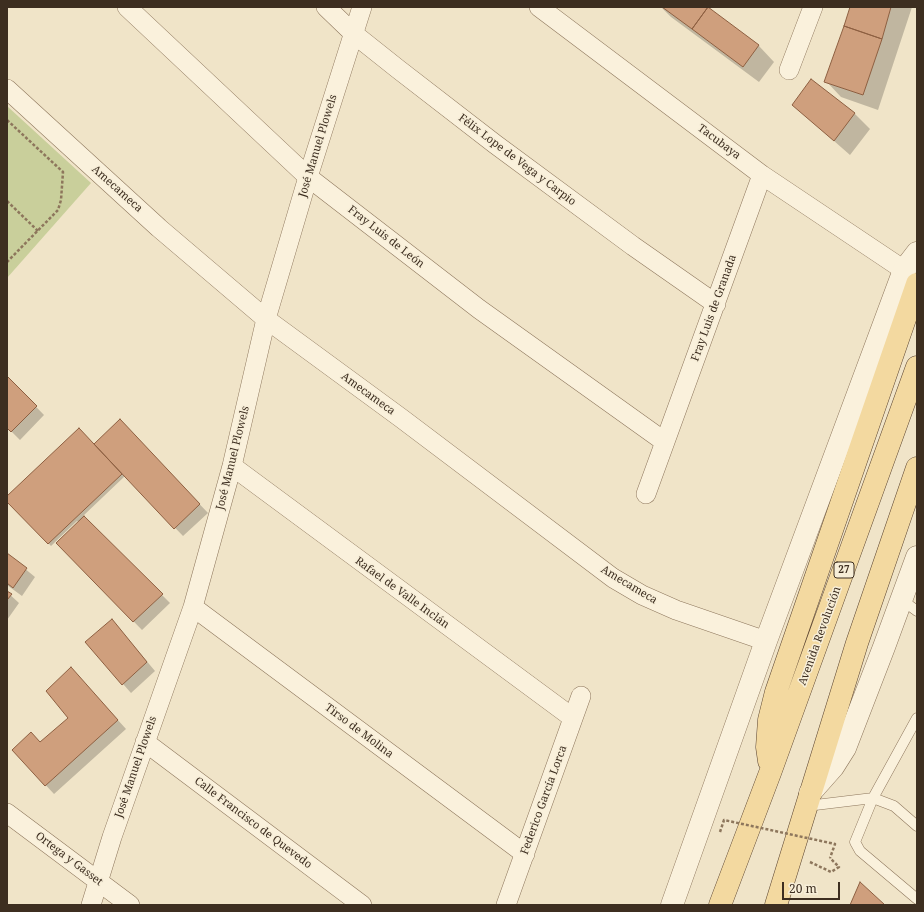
<!DOCTYPE html>
<html>
<head>
<meta charset="utf-8">
<style>
	body { margin:0 }
	#map { position:relative; width:924px; height:912px; overflow:hidden; background:#f0e4c8; font-family:"Noto Serif",serif }
	canvas { display:block }
	.frame { position:absolute; inset:0; border:8px solid #3d2e20; pointer-events:none }
	.scale { position:absolute; left:782px; top:882px; width:58px; height:18px; box-sizing:border-box; border:2px solid #3d2e20; border-top:0; padding-left:5px; font-size:12px; line-height:14px; white-space:nowrap; color:#3d2e20; -webkit-text-stroke:3px #f7eed8; paint-order:stroke }
</style>
</head>
<body>
<div id="map">
<canvas width="924" height="912"></canvas>
<div class="frame"></div>
<div class="scale">20 m</div>
</div>
<script>
const ctx = document.querySelector('canvas').getContext('2d');
ctx.lineJoin = 'round';
function fillPath(path, color) {
  ctx.fillStyle = color;
  ctx.fill(path, 'evenodd');
}
function shape(rows) {
  const path = new Path2D();
  for (const r of rows) {
    path.moveTo(r[0], r[1]);
    for (let i = 2; i < r.length; i += 2) path.lineTo(r[i], r[i + 1]);
  }
  return path;
}
function strokePath(path, color, width, dash) {
  ctx.strokeStyle = color;
  ctx.lineWidth = width;
  ctx.lineCap = dash ? 'butt' : 'round';
  ctx.setLineDash(dash || []);
  ctx.stroke(path);
}
function drawText(font, color, halo, rows, align = 'center') {
  ctx.font = font + ' "Noto Serif",serif';
  ctx.lineWidth = 3;
  ctx.setLineDash([]);
  ctx.textBaseline = 'middle';
  ctx.strokeStyle = halo;
  ctx.fillStyle = color;
  for (const [text, x, y, turn = 0] of rows) {
    ctx.save();
    ctx.translate(x, y);
    ctx.rotate((+turn || 0) * Math.PI / 180);
    ctx.textAlign = isNaN(turn) ? turn : align;
    if (halo) ctx.strokeText(text, 0, 0);
    ctx.fillText(text, 0, 0);
    ctx.restore();
  }
}
const green = shape([
	[7,106,91,183,7,278]
]);
const shadow = shape([
	[661,7,706,7,759,46,774,62,759,82,671,17],
	[851,7,912,7,878,110,841,97,826,81],
	[793,105,854,113,870,129,850,155],
	[7,377,44,415,20,440,7,427],
	[128,429,208,513,183,536,125,476,83,516,170,603,142,630,57,543,79,522,77,521,51,546,7,500,7,497,111,463],
	[7,554,35,577,22,596,7,585],
	[7,592,19,603,7,620],
	[112,620,155,671,131,693,87,643],
	[79,677,126,729,54,794,13,750,40,743,70,718]
]);
const building = shape([
	[662,7,708,7,692,29,662,7],
	[708,7,759,45,743,67,692,29,708,7],
	[850,7,891,7,882,39,844,26,850,7],
	[844,26,882,39,863,95,824,82,844,26],
	[811,79,855,113,834,141,792,105,811,79],
	[7,376,37,406,11,432,7,428,7,376],
	[120,419,200,504,174,529,94,444,120,419],
	[79,428,122,474,48,544,7,502,7,496,79,428],
	[84,516,163,594,133,622,56,543,84,516],
	[7,553,27,568,13,588,7,583,7,553],
	[7,591,12,594,7,600,7,591],
	[112,619,147,662,122,685,85,642,112,619],
	[71,667,118,720,45,786,12,750,31,732,40,742,68,718,46,691,71,667],
	[860,882,885,905,850,905,860,882]
]);
const path = shape([
	[7,120,63,172,61,200,58,210,7,262],
	[7,201,38,231],
	[810,862,831,872,839,867,830,858]
]);
const service = shape([
	[902,600,917,611],
	[917,718,873,798,855,842,860,851,917,899],
	[807,806,873,798,894,806,917,826]
]);
const minor = shape([
	[127,7,308,177,479,309,665,442],
	[326,7,354,34,398,69,495,144,633,246,716,304],
	[539,7,762,175,904,270],
	[789,70,813,7],
	[7,89,159,228,266,319,401,418,613,578,642,595,676,610,766,641],
	[232,466,573,718],
	[646,494,762,175],
	[193,607,525,854],
	[145,742,362,905],
	[7,813,130,905],
	[91,905,112,837,193,607,232,466,266,319,308,177,362,7],
	[506,905,581,696]
]);
const tertiary = shape([
	[810,793,833,767,845,748,884,647,917,557],
	[672,905,766,641,904,270,917,253]
]);
const primary = shape([
	[769,761,767,747,769,720,776,692,917,284],
	[720,905,770,773,917,367],
	[776,905,857,643,917,468]
]);
const pathBridge = shape([
	[720,832,724,820,835,844,830,858]
]);
const shields = [
	[844,570,20]
];
const shieldNames = [
	["27",844,570]
];
const streetNames = [
	["Tacubaya",719,142,37],
	["José Manuel Plowels",318,146,-73],
	["Félix Lope de Vega y Carpio",517,160,37],
	["Amecameca",117,189,42],
	["Fray Luis de León",386,237,38],
	["Fray Luis de Granada",714,308,-70],
	["Amecameca",368,394,36],
	["José Manuel Plowels",233,458,-76],
	["Amecameca",629,585,31],
	["Rafael de Valle Inclán",402,593,36],
	["Avenida Revolución",820,636,-70],
	["Tirso de Molina",359,731,37],
	["José Manuel Plowels",136,767,-71],
	["Federico García Lorca",544,800,-70],
	["Calle Francisco de Quevedo",253,823,37],
	["Ortega y Gasset",69,859,37]
];
fillPath(green, '#c9cf9b');
fillPath(shadow, '#0003');
fillPath(building, '#cf9f7d');
strokePath(building, '#8d5f41', 1);
strokePath(service, '#8d765c', 11);
strokePath(minor, '#8d765c', 20);
strokePath(tertiary, '#8d765c', 23);
strokePath(primary, '#5b4430', 23);
strokePath(path, '#8d765c', 2.5, [3, 2]);
strokePath(service, '#faf1dc', 10);
strokePath(minor, '#faf1dc', 19);
strokePath(tertiary, '#faf1dc', 22);
strokePath(primary, '#f3d9a0', 22);
strokePath(pathBridge, '#8d765c', 2.5, [3, 2]);
for (const [x, y, w] of shields) {
  const box = new Path2D();
  box.roundRect(x - w / 2, y - 8, w, 16, 3);
  ctx.fillStyle = '#f7eed8';
  ctx.fill(box);
  strokePath(box, '#3d2e20', 1);
}
drawText('bold 10px', '#3d2e20', null, shieldNames);
drawText('11px', '#3d2e20', '#f7eed8', streetNames);
</script>
</body>
</html>
